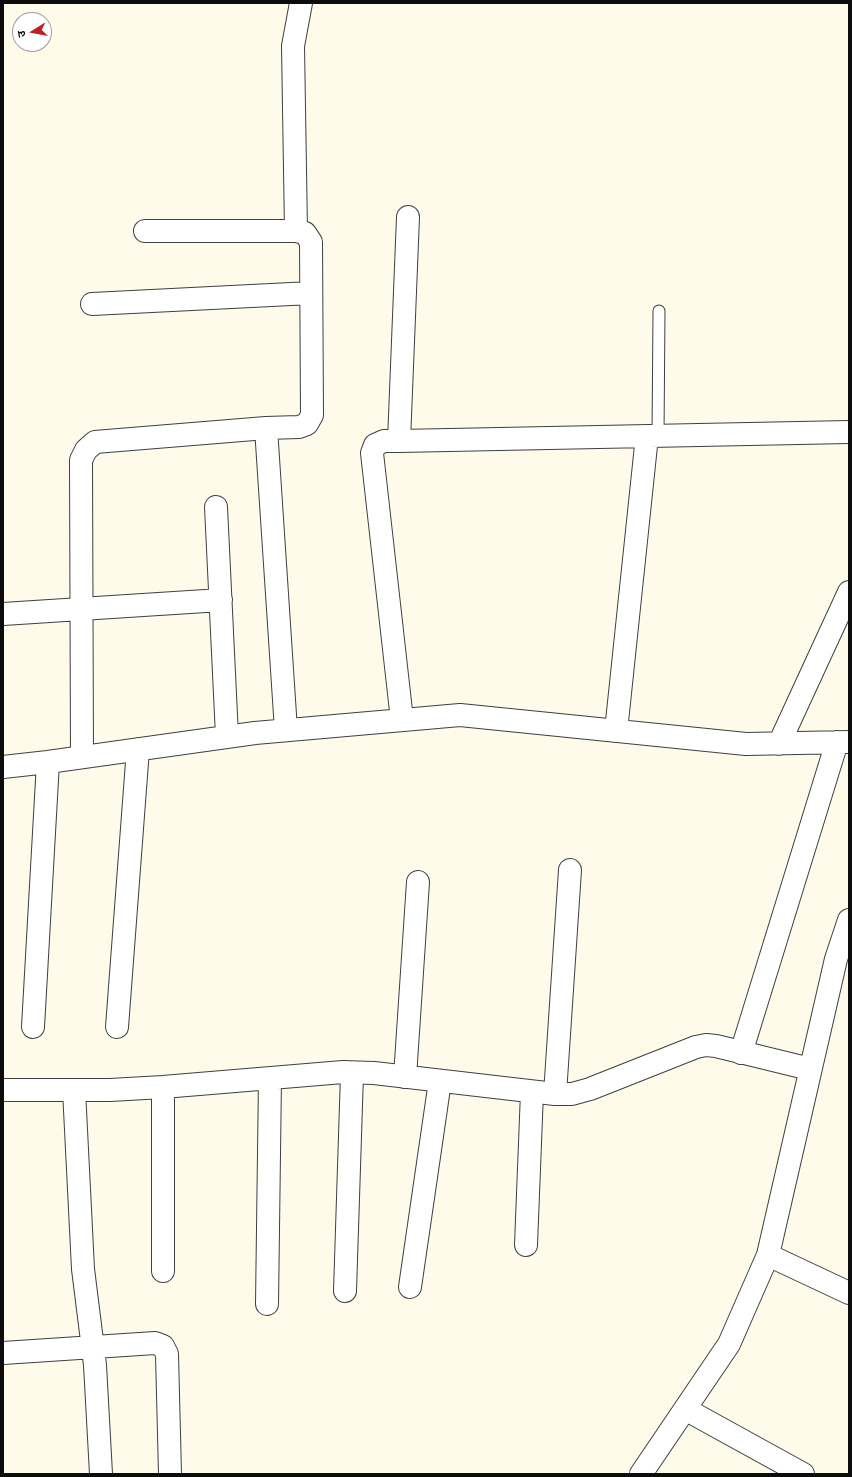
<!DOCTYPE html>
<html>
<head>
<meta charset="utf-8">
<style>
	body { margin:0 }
	#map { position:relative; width:852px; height:1477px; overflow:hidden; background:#fffbea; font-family:"Libre Baskerville","Noto Sans Devanagari",serif }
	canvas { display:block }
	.frame { position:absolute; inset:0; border:4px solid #0c0c0c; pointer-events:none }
	.north { position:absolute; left:12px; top:12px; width:40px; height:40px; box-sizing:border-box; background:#fff; border:1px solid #9e9e9e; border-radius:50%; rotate:259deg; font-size:11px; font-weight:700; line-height:16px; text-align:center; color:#0c0c0c }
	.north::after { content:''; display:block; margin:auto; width:14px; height:18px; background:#c01f28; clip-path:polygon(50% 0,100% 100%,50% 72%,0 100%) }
</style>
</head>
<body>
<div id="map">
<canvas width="852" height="1477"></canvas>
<div class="frame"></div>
<div class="north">उ</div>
</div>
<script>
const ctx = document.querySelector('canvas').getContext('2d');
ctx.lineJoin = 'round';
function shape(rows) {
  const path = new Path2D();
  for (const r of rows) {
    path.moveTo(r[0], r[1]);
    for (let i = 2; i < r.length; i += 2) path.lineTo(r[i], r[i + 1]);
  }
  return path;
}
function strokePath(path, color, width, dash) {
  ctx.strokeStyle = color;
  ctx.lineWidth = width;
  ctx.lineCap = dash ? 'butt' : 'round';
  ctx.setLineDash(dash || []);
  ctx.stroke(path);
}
const service = shape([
	[658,436,659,311]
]);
const minor = shape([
	[296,231,293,46,301,3],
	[92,304,311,293],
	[266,428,286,730],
	[399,441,408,217],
	[216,507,227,736],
	[3,614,221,600],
	[402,720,372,453,375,445,384,441,399,441,849,432],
	[616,731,647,436],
	[779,744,849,592],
	[82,757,81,460,86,450,95,442,266,428,299,427,307,424,312,415,311,242,305,233,296,231,145,231],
	[3,767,48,762,255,733,460,715,746,744,849,742],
	[33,1027,48,762],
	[117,1027,138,749],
	[741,1053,837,742],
	[405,1077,418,882],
	[3,1090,110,1090,163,1087,343,1072,374,1073,555,1094,572,1094,590,1089,696,1047,706,1045,716,1046,810,1069],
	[74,1090,83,1269,95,1365,101,1474],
	[555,1094,570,870],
	[526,1245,532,1092],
	[768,1255,849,1293],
	[163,1271,163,1087],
	[410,1287,440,1081],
	[345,1291,352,1074],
	[267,1304,270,1078],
	[3,1353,155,1343,163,1346,167,1354,170,1474],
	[685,1409,803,1474],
	[641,1474,729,1344,768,1255,836,959,849,920]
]);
strokePath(service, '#3f3f3f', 13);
strokePath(minor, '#3f3f3f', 24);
strokePath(service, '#fff', 11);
strokePath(minor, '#fff', 22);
</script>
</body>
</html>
